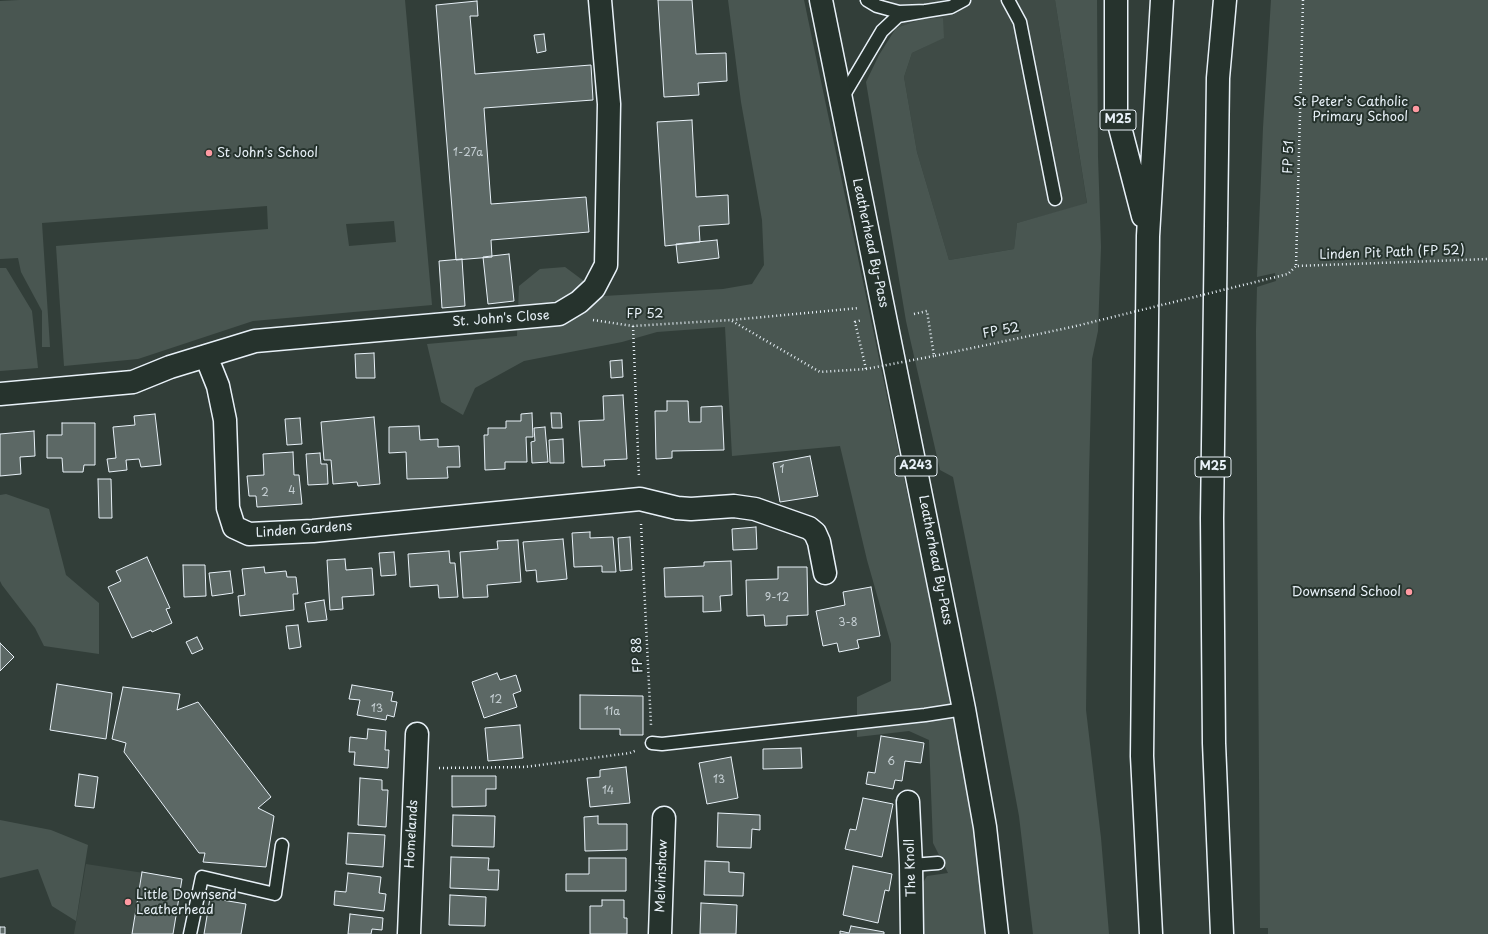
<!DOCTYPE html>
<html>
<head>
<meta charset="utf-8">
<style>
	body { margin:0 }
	canvas { display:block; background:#323e39 }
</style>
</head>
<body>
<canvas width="1488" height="934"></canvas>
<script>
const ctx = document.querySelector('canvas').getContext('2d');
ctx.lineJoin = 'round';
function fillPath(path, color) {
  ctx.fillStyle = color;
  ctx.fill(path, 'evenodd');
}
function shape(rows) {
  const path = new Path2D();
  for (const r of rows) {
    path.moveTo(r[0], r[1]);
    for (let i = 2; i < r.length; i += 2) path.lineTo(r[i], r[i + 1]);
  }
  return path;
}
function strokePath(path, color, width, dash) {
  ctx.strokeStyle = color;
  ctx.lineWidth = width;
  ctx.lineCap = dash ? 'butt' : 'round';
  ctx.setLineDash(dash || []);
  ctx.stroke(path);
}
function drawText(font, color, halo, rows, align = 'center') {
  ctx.font = font + ' "Playpen Sans",sans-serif';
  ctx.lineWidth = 4;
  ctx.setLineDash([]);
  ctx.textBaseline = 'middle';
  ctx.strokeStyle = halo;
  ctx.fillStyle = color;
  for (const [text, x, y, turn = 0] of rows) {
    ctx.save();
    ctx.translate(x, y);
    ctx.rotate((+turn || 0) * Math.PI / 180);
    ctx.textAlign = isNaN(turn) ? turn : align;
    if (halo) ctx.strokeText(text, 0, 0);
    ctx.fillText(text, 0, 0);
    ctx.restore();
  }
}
const built = shape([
	[890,0,1055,0,1087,204,1017,223,1014,249,949,260,917,152,904,77,912,53,943,38,922,19,896,28],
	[86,864,182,879,173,934,74,934]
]);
const green = shape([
	[19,0,405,0,432,305,253,321,138,359,64,366,56,246,268,229,267,206,42,223,50,347,42,347,42,311,21,272,18,258,0,259,0,1],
	[394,221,396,242,349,246,346,224],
	[728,0,804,0,958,736,979,860,986,934,919,934,918,891,927,876,948,873,933,843,929,740,909,731,857,737,857,697,891,681,891,644,867,560,840,446,732,456,725,327,657,332,622,342,524,361,475,388,463,415,441,402,427,344,517,336,519,286,540,269,565,267,604,296,723,289,752,284,764,265,762,220,741,102],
	[1055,0,1097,0,1098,157,1101,247,1098,331,1092,359,1089,475,1086,710,1101,838,1109,934,1033,934,1019,816,997,698,953,477,940,470,906,321,866,82,879,55,896,28,922,19,943,18,944,38,912,53,904,77,917,152,949,260,1014,249,1017,223,1087,203],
	[1271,0,1488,0,1488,934,1268,934,1268,928,1260,928,1256,331,1257,287,1276,281,1275,273,1257,277,1263,128],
	[0,268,6,268,32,311,38,368,0,371],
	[6,494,49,509,66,575,99,603,99,654,44,646,35,628,2,585,0,581,0,495],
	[0,820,51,830,88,845,76,921,52,906,38,869,0,878]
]);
const building = shape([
	[658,0,692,0,696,54,726,53,727,81,698,83,699,95,664,97,658,0],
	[477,1,478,16,470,16,475,74,591,65,593,100,484,108,491,204,586,197,589,232,491,240,492,257,456,260,436,5,477,1],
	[544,34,546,51,537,53,534,35,544,34],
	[692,120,696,197,728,195,729,224,699,226,700,242,665,246,657,122,692,120],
	[717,240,719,258,678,263,676,244,717,240],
	[509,254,514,301,488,304,483,257,509,254],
	[462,259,465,306,442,308,439,261,462,259],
	[374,353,375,378,356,378,355,354,374,353],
	[622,360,623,377,611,378,610,361,622,360],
	[623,395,627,459,604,460,605,466,582,467,579,421,604,420,603,396,623,395],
	[667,401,688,401,689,422,701,422,701,407,722,406,724,450,672,451,672,458,656,459,655,411,667,411,667,401],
	[532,413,533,437,526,437,527,462,505,462,505,469,485,470,484,435,488,435,488,428,506,428,506,421,521,421,521,414,532,413],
	[551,413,561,413,562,428,552,428,551,413],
	[155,414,161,465,141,467,139,459,126,460,127,470,109,472,107,459,116,458,113,427,135,425,134,416,155,414],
	[374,417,380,484,358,486,357,482,333,484,331,460,324,460,321,422,374,417],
	[300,418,302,444,287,445,285,419,300,418],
	[62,423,95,423,95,465,84,465,83,472,63,472,62,458,47,458,47,435,62,435,62,423],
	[419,426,420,440,438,439,438,447,459,446,460,467,447,467,448,478,407,479,406,452,389,453,389,427,419,426],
	[545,427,548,462,532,463,531,442,535,441,534,428,545,427],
	[34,431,35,456,20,457,21,474,0,476,0,434,34,431],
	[563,439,564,463,550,463,549,440,563,439],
	[293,452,294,475,299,475,302,504,257,507,256,496,249,496,247,476,264,475,263,454,293,452],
	[320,453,321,464,327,464,328,484,308,485,306,454,320,453],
	[810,456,818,496,780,502,773,463,810,456],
	[98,479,111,479,112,518,99,518,98,479],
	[756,527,757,549,733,550,732,529,756,527],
	[590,532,590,538,613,537,616,572,602,572,602,566,574,567,572,533,590,532],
	[630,537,632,570,620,571,618,538,630,537],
	[563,539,567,579,537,582,536,570,526,571,523,542,563,539],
	[518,540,521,582,487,585,488,597,463,598,460,552,498,549,497,541,518,540],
	[449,551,450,563,455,563,458,597,439,598,438,585,410,587,408,554,449,551],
	[394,552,396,575,381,576,379,553,394,552],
	[147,557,170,608,166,609,172,623,152,632,151,630,132,638,108,587,121,581,116,571,147,557],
	[345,559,346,570,372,568,374,595,342,597,343,609,330,610,327,560,345,559],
	[731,561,732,595,720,596,721,611,703,612,703,596,665,597,664,568,704,566,704,562,731,561],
	[183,565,205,565,206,596,184,597,183,565],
	[264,567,265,573,286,571,287,577,296,577,298,594,293,594,294,610,240,616,238,596,245,595,242,569,264,567],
	[778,567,807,567,808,615,787,616,787,625,765,626,764,615,747,616,746,580,778,579,778,567],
	[230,571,233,593,212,596,209,573,230,571],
	[871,587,880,636,857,640,859,648,839,652,837,643,823,646,816,611,845,605,843,592,871,587],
	[324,600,327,620,308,622,305,603,324,600],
	[298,625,301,647,289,649,286,626,298,625],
	[197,637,203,649,192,654,186,642,197,637],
	[0,643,14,657,0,671,0,643],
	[497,673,500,680,516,675,521,691,513,694,517,707,484,718,472,682,497,673],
	[57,684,112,693,106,739,50,730,57,684],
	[352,685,393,692,391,701,397,702,394,717,387,715,386,720,357,715,360,700,349,699,352,685],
	[123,687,180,694,177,710,198,702,271,797,258,808,274,816,266,867,203,862,205,853,199,853,124,752,126,743,112,739,123,687],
	[580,695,643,696,643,735,620,735,620,729,580,729,580,695],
	[520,725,523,758,488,761,485,728,520,725],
	[368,729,386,731,385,750,389,750,388,768,354,765,355,752,349,752,350,737,367,739,368,729],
	[881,736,924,743,921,763,905,761,902,781,895,780,893,789,866,784,868,772,875,773,881,736],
	[801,748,802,768,763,769,763,749,801,748],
	[731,757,738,798,707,804,699,763,731,757],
	[626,767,630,803,590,807,587,778,600,777,600,770,626,767],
	[79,774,98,777,94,808,75,806,79,774],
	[452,776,496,776,496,789,486,789,486,806,452,807,452,776],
	[360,778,382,780,382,790,388,790,386,827,358,825,360,778],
	[863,798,893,804,882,857,845,849,850,829,856,830,863,798],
	[718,813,760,815,760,830,752,829,751,848,717,847,718,813],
	[453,815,495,816,494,847,452,846,453,815],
	[598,816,598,824,627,824,627,850,585,851,584,817,598,816],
	[348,833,385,835,383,867,346,864,348,833],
	[451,857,489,858,488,870,499,870,498,890,450,888,451,857],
	[589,858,626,858,626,891,566,891,566,874,589,874,589,858],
	[705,861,729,862,729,872,744,873,743,896,704,895,705,861],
	[853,866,892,874,889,891,885,890,878,923,843,915,853,866],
	[142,872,182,879,173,934,132,934,142,872],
	[348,873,381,877,379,893,386,894,384,911,334,905,335,891,346,892,348,873],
	[450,895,486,897,485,926,449,925,450,895],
	[210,898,246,904,241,934,204,934,210,898],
	[602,900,624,900,624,918,627,918,627,934,590,934,590,906,602,906,602,900],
	[701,903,737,905,736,934,700,934,701,903],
	[350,914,383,918,382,930,372,929,371,934,348,934,350,914],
	[851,926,884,932,884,934,840,934,840,931,849,933,851,926],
	[0,927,5,927,5,934,0,934,0,927]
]);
const path = shape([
	[1303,0,1296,266,1488,259],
	[914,314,927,311,934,356,1072,327],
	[593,320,633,326,731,320,859,308],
	[732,321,820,372,866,369,855,322,862,320],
	[633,326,639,477],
	[641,524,651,725],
	[439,768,525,767,630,753,637,750]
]);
const service = shape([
	[1008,0,1020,22,1055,199],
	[926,11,951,7,964,0],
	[841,100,882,31,898,16,926,11,899,12,877,6,867,0],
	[652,743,662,744,925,715,964,709],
	[911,865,938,863],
	[190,934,202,877,275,894,282,845]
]);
const minor = shape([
	[206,356,218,386,225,420,228,508,234,527,249,534,313,531,640,499,677,508,691,509,734,506,755,509,809,528,815,533,819,542,825,573],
	[0,394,133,382,170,367,255,341,559,314,579,302,594,288,606,265,609,104,600,0],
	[908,802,911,865,912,934],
	[409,934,417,734],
	[660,934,664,818]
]);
const trunk = shape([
	[821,0,964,709,985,827,997,934]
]);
const motorway = shape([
	[1116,0,1116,112,1143,216],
	[1151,934,1142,756,1148,236,1162,0],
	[1222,934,1214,743,1212,518,1218,78,1225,0]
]);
const pathBridge = shape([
	[1072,327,1288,274,1296,266],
	[866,369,934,356]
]);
const markers = [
	[1416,109,4,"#ff9aa2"],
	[209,153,4,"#ff9aa2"],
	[1409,592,4,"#ff9aa2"],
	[128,902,4,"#ff9aa2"]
];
const numberNames = [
	["1-27a",468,153],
	["1",782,470],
	["4",292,491],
	["2",265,493],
	["9-12",777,598],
	["3-8",848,623],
	["12",496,700],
	["13",377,709],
	["11a",612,712],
	["6",891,762],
	["13",719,780],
	["14",608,791]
];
const shields = [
	[1118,120,36],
	[916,466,42],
	[1213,467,36]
];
const shieldNames = [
	["M25",1118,120],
	["A243",916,466],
	["M25",1213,467]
];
const poiNames = [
	["St Peter's Catholic",1408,102],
	["Primary School",1408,117],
	["St John's School",217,153,"left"],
	["Downsend School",1401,592],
	["Little Downsend",136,895,"left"],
	["Leatherhead",136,910,"left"]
];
const streetNames = [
	["FP 51",1289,157,-88],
	["Leatherhead By-Pass",870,243,78],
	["Linden Pit Path (FP 52)",1392,253,-2],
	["FP 52",645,314],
	["St. John's Close",501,319,-4],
	["FP 52",1001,331,-11],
	["Linden Gardens",304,530,-4],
	["Leatherhead By-Pass",935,560,79],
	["FP 88",638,655,-93],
	["Homelands",412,834,-87],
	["The Knoll",911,868,-92],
	["Melvinshaw",662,876,-88]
];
fillPath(built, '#3f4b46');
fillPath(green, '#495651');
fillPath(building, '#5c6865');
strokePath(building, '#e8f1f8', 1);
strokePath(service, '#e8f1f8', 15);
strokePath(minor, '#e8f1f8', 25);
strokePath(trunk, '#e8f1f8', 25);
strokePath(motorway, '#e8f1f8', 25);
strokePath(path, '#e8f1f8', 2.5, [1, 3]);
strokePath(service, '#26332d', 12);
strokePath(minor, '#26332d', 22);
strokePath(trunk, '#26332d', 22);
strokePath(motorway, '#26332d', 22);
strokePath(pathBridge, '#e8f1f8', 2.5, [1, 3]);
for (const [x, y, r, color] of markers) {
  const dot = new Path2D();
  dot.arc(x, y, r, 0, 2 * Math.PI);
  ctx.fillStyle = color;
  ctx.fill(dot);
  strokePath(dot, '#26332d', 1.5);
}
drawText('11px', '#c5cfd3', null, numberNames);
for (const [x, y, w] of shields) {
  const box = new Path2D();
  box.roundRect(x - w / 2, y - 10, w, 20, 3);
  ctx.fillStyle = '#26332d';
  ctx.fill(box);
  strokePath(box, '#e8f1f8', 1);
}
drawText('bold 12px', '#e8f1f8', null, shieldNames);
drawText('13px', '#e8f1f8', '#26332d', poiNames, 'right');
drawText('13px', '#e8f1f8', '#26332d', streetNames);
</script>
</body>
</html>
